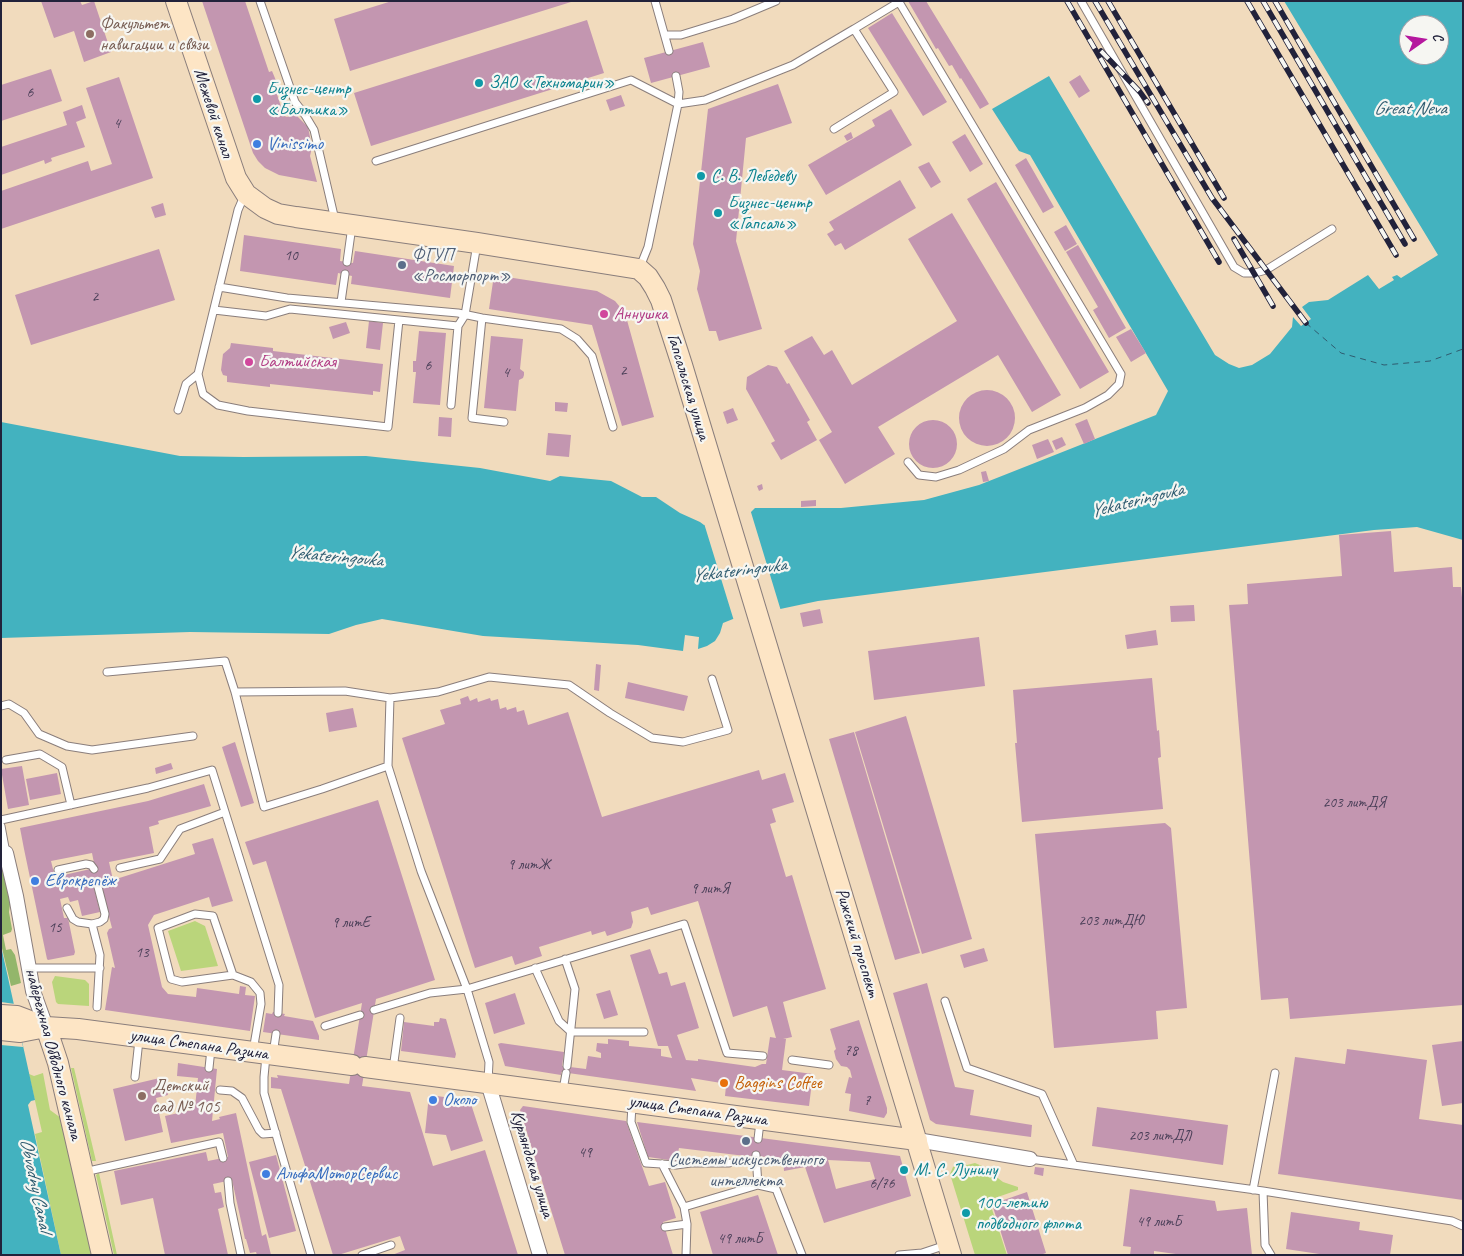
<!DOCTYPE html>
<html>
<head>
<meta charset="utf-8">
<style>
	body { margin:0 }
	#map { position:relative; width:1464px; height:1256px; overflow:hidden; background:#f1dbbd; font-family:Caveat,sans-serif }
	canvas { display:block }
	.frame { position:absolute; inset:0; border:2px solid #22223b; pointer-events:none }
	.north { position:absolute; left:1399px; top:15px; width:50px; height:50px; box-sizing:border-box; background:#f6f6f2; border:1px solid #a1a1a9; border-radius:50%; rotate:77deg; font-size:14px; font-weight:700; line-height:20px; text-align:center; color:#22223b }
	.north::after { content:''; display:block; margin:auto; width:18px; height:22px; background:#b5179e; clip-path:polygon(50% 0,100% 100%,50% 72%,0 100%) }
</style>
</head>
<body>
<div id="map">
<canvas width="1464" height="1256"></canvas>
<div class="frame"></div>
<div class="north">С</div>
</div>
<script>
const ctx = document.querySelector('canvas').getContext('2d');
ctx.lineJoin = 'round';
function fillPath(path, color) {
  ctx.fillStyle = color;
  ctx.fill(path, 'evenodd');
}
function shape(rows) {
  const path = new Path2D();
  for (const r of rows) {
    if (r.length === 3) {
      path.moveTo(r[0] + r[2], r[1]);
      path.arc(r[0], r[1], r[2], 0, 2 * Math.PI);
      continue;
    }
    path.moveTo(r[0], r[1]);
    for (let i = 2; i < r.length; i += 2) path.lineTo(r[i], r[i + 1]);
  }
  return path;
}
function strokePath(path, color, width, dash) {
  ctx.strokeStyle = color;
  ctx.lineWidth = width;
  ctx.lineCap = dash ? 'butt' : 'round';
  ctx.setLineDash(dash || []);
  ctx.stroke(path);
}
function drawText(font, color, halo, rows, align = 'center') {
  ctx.font = font + ' Caveat,sans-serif';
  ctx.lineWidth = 4.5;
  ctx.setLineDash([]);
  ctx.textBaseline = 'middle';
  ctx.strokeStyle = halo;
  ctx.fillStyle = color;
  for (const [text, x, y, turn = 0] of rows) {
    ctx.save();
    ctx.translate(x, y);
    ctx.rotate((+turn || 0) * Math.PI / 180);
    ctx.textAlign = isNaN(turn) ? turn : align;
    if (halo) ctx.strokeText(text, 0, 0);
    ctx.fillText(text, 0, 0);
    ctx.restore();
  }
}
const green = shape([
	[195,921,205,926,218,966,181,971,168,931],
	[55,976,85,980,89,984,89,1006,58,1004,56,1002,52,982],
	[71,1068,74,1068,96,1161,92,1161],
	[43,1073,50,1110,61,1118,93,1255,61,1255,35,1134,42,1132,29,1074,34,1076],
	[960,1163,967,1165,975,1163,982,1166,1003,1182,1018,1187,1018,1190,989,1200,1007,1255,975,1255,950,1174,953,1167],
	[99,1173,117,1255,114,1255,96,1175]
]);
const forest = shape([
	[1,855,11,897,9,912,12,929,11,932,3,935,6,950,11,949,15,955,21,983,11,986,1,944]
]);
const water = shape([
	[1284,1,1463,1,1463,540,1417,527,1374,530,818,601,733,619,723,623,720,633,715,641,707,646,698,649,699,637,685,635,683,651,638,645,483,636,382,619,356,625,329,634,190,632,1,638,1,422,180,456,244,457,366,456,480,468,550,481,560,476,611,481,642,497,656,497,680,513,700,522,704,525,751,512,755,508,841,508,924,500,979,485,1156,415,1168,391,1030,155,1019,151,992,109,1049,76,1215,355,1229,364,1239,368,1252,365,1270,354,1292,327,1293,317,1301,326,1311,319,1302,307,1309,302,1328,300,1368,275,1379,289,1394,280,1392,277,1397,275,1401,278,1438,255],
	[1409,25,1439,25,1439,55,1409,55],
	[1,946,35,1100,31,1101,28,1105,61,1255,1,1255]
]);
const pier = shape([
	[750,509,781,611,734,621,703,520,705,523],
	[1,1002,15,1004,23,1047,1,1045]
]);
const ferry = shape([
	[1306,323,1341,353,1384,365,1430,361,1463,349]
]);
const building = shape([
	[41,1,80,1,82,5,94,1,111,52,84,62,74,31,54,38],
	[202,1,245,1,269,72,272,71,277,83,274,85,284,116,287,117,295,114,308,127,312,147,310,156,317,182,279,175,265,168,258,161,253,153],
	[392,1,571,1,571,2,350,71,334,19],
	[908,1,926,1,989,104,980,109,961,78,960,79,952,65,949,66,938,48,936,49],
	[892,13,947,102,923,116,868,28],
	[587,20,604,73,371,146,354,93],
	[703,42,710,67,651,83,644,58],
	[51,69,62,101,1,121,1,85],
	[1080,75,1090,91,1079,98,1069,82],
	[119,77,153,178,1,229,1,191,88,161,91,171,112,164,86,88],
	[778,84,792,123,746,138,736,241,762,329,719,341,716,331,709,331,697,289,700,271,693,244,708,109],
	[621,95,625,106,610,111,606,100],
	[82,105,86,118,76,122,85,147,51,158,52,161,45,164,44,160,1,175,1,147,67,125,63,112],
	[891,109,912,145,826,195,808,165,875,126,872,120],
	[851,132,853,138,847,141,844,136],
	[965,134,983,164,970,172,952,142],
	[1026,158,1054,207,1043,213,1015,165],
	[929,162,941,182,931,188,918,167],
	[900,180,916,208,845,250,841,243,835,246,827,234,834,230,829,222],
	[996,182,1109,372,1080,389,967,199],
	[163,203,166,215,155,218,151,207],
	[952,213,1061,395,1032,412,998,355,878,427,895,454,845,484,819,440,832,432,784,351,812,336,824,355,832,350,852,385,957,321,908,239],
	[1066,225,1077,244,1065,251,1054,232],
	[244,235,341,249,340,261,353,263,355,251,454,266,450,298,351,284,352,276,338,273,336,285,240,271],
	[1078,245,1126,328,1109,338,1093,310,1098,307,1066,252],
	[159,249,175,300,31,345,15,295],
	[494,275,597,291,615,301,625,313,654,417,622,426,592,325,489,309],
	[369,321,383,323,380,350,366,348],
	[346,322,350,333,333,339,329,327],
	[1131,329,1146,353,1131,362,1116,337],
	[419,331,446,333,440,405,413,403,416,372,413,372,413,361,416,361],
	[491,336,523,339,520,369,524,372,524,375,523,378,519,380,516,411,484,408],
	[231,343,273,348,273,351,383,364,380,392,373,391,373,395,270,384,270,387,227,382,227,376,223,375,221,370,223,354,230,348],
	[768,365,777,367,787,384,789,383,810,420,807,422,817,440,781,460,771,443,775,441,746,389,747,377],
	[987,418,28],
	[555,402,568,403,567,412,555,411],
	[733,408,738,420,727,424,723,412],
	[439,417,452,418,451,437,438,436],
	[1087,419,1095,439,1084,444,1075,424],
	[933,444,24],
	[548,433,571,435,569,457,546,455],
	[1062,437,1066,445,1056,450,1052,441],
	[1048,439,1054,452,1037,459,1032,445],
	[986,471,989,481,983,482,981,472],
	[762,484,763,489,759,491,757,486],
	[816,500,816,506,801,507,801,501],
	[1391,531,1394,572,1452,567,1453,587,1461,587,1463,608,1463,1005,1290,1019,1288,998,1261,1000,1229,605,1248,604,1247,584,1342,576,1339,535],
	[1194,605,1195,621,1171,622,1170,606],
	[820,609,823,623,803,627,800,613],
	[1156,630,1158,645,1127,649,1125,635],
	[979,637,985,686,874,700,868,651],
	[596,664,601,665,599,691,594,690],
	[1152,678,1157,731,1159,730,1161,757,1158,758,1163,809,1022,822,1015,743,1017,743,1013,690],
	[628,682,688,696,684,711,625,698],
	[468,696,470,701,477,698,478,702,490,698,491,701,498,699,500,709,506,707,507,710,516,707,517,712,524,710,528,725,568,712,602,817,759,770,762,780,785,773,794,802,772,809,776,822,770,824,786,877,792,875,826,989,783,1002,792,1037,783,1039,786,1039,782,1070,813,1074,809,1106,725,1096,726,1086,721,1085,721,1083,691,1078,696,1091,561,1072,561,1075,505,1066,498,1044,501,1043,564,1052,562,1066,586,1069,588,1056,601,1058,601,1053,596,1051,597,1043,608,1044,608,1039,629,1041,629,1046,661,1049,661,1056,672,1058,668,1046,658,1046,630,955,650,949,659,974,667,972,671,986,685,982,699,1028,677,1035,686,1060,698,1061,698,1059,755,1067,762,1064,766,1064,770,1037,776,1038,767,1006,733,1017,698,901,651,915,648,907,631,912,633,922,631,928,607,936,605,931,592,935,591,931,539,947,542,956,515,965,512,956,475,968,402,738,445,724,440,710,461,704,460,699],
	[353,708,357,727,329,732,326,713],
	[906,716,972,939,922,954,855,732],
	[854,732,920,953,895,960,829,739],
	[235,742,254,803,241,807,222,747],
	[171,763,173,769,156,774,155,768],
	[22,766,29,805,8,809,1,769],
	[57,773,61,794,30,800,26,779],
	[204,784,211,806,158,821,159,824,149,827,154,853,109,862,113,880,195,854,192,844,213,838,233,901,212,907,209,897,154,915,148,925,162,987,168,994,196,997,197,988,239,994,240,986,246,987,245,995,255,996,250,1031,105,1010,112,967,115,968,107,933,109,929,112,928,101,886,94,888,100,912,82,916,78,900,70,902,68,897,60,899,64,918,68,918,75,952,74,955,48,960,47,959,24,849,20,828,148,801],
	[92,853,95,868,55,877,51,861],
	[378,800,435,980,376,999,362,1086,410,1092,433,1166,485,1150,518,1255,392,1255,405,1250,400,1236,338,1255,333,1255,281,1089,271,1088,271,1077,278,1078,277,1075,349,1084,362,1003,315,1018,266,861,253,865,245,842],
	[1165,823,1171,828,1187,1008,1156,1011,1158,1039,1054,1048,1035,834],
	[984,948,988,961,964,968,960,955],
	[927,983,955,1087,974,1090,970,1115,1032,1125,1031,1137,936,1124,930,1120,893,993],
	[610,990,618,1015,604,1019,596,994],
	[515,993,525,1024,494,1034,485,1003],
	[273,1012,285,1014,284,1016,313,1021,319,1036,319,1040,263,1032,266,1013,272,1014],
	[440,1018,446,1019,456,1054,455,1058,401,1051,404,1022,434,1026,434,1022,439,1022],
	[859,1020,887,1108,887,1113,884,1118,849,1111,851,1094,845,1093,849,1077,852,1078,850,1070,847,1067,841,1066,836,1059,834,1051,836,1049,830,1029],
	[1463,1041,1463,1103,1442,1106,1432,1045],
	[1347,1049,1427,1060,1419,1119,1463,1125,1463,1200,1278,1174,1295,1057,1345,1064],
	[178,1063,217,1069,212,1121,220,1119,219,1117,236,1113,262,1236,266,1234,271,1255,257,1255,256,1252,250,1253,246,1239,245,1239,232,1180,213,1184,215,1193,221,1192,224,1207,218,1209,228,1255,165,1255,153,1198,121,1205,114,1171,206,1152,208,1161,228,1157,223,1133,171,1143,165,1116,192,1110,195,1107,198,1078,177,1076],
	[164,1077,168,1095,156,1098,163,1132,125,1141,113,1089],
	[429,1095,467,1100,471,1104,483,1141,451,1151,446,1135,425,1133],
	[523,1106,626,1121,649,1186,665,1182,676,1218,663,1222,673,1255,565,1255,520,1110],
	[1097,1107,1228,1125,1223,1165,1092,1146],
	[637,1122,900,1156,911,1196,824,1223,805,1167,784,1171,783,1158,737,1155,679,1148,676,1161,648,1157],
	[828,1160,870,1162,875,1179,836,1189],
	[276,1155,296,1231,269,1238,249,1162],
	[1035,1167,1044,1168,1043,1176,1034,1174],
	[1130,1189,1215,1201,1217,1211,1247,1208,1252,1255,1183,1255,1154,1251,1154,1255,1130,1255,1131,1247,1123,1246],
	[1027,1192,1046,1253,1040,1255,1008,1255,992,1204],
	[758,1195,778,1255,713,1255,700,1212],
	[1291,1212,1360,1222,1359,1230,1393,1235,1390,1255,1326,1255,1286,1249]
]);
const lane = shape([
	[260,1,295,102,305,115,314,130,335,220],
	[655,1,669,51],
	[1081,1,1234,267,1244,273,1255,273,1266,270,1332,229],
	[854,29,899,2,1121,374,1119,384,1108,395,1085,408,1029,430,1004,449,959,470,936,477,919,475,908,462],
	[665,35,681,35,733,19,776,1],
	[376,161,631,80,678,104,705,100,793,65,854,29,894,92,834,129],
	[244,196,238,210,198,374,203,394,218,405,248,411,388,427,399,320,458,326],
	[347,262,352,226],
	[640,267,648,247,678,104,679,92,676,76],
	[219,287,287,298,458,313,482,318,561,329,577,339,592,356,613,427],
	[341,302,345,274],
	[214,310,266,316,290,309,399,320],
	[482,318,472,418,504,422],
	[451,405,458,326,465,315,477,244],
	[178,410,186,384,198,374],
	[107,672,225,661,235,692,264,807,322,789,388,766],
	[235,692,345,691,390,698],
	[1,706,9,704,24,713,39,734,67,746,92,750,193,736],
	[6,760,40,754,62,767,71,805],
	[1,820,148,788,212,770,279,985,278,1013],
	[1,826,6,853],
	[120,868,160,859,180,829,225,812],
	[58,870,86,864,91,865,94,869],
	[67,908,73,919,78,922,92,924,100,922,104,919,105,914,98,887],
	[92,924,100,955,97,1007],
	[565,959,575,989,567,1066],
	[29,968,100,968],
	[535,968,559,1021,571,1032,644,1032],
	[233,975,213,916,195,914,158,928,171,979,182,982,233,975,251,982,260,993,261,1004,253,1051],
	[945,1001,967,1068,1042,1094,1073,1163],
	[374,1010,430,993,467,989,684,924,727,1053,763,1056],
	[325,1026,360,1015],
	[273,1054,276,1034],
	[266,1056,264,1077,264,1093,311,1255],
	[792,1060,829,1065],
	[209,1068,211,1049],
	[393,1069,400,1018],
	[135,1077,139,1040],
	[488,1082,489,1062,467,989,421,871,388,766,390,698,438,692,489,677,569,685,610,713,652,738,683,742,728,730,712,679],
	[220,1090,232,1091,242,1098,259,1130,263,1134,276,1133],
	[563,1090,566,1073],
	[632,1105,631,1122,646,1163,676,1165,691,1163,729,1163],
	[758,1139,760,1122],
	[1030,1159,1263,1191,1452,1221,1463,1226],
	[662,1164,684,1207,687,1224,686,1255],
	[84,1172,219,1142,223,1158],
	[228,1181,230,1203,241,1255],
	[758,1185,776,1189,802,1255],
	[1253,1190,1275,1073],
	[1263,1191,1265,1245,1271,1255],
	[684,1207,758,1185,756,1155],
	[665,1227,687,1224],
	[362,1255,391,1245],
	[899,1255,922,1253,946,1245]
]);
const street = shape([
	[6,853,16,896,33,991,46,1027],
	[488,1083,540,1255],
	[917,1140,1030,1159]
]);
const secondary = shape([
	[176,1,236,178,246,194,265,208,278,214,296,217,477,243,639,269,648,277,655,288,661,300,682,365,951,1255],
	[1,1015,17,1016,46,1027],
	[46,1027,58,1063,102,1255],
	[1,1030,20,1032,46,1027,78,1029,352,1065],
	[365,1067,917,1140]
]);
const rail = shape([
	[1067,1,1219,262],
	[1095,1,1212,198,1306,323],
	[1108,1,1224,198],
	[1247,1,1396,255],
	[1263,1,1405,244],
	[1275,1,1414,239],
	[1101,51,1140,92,1148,103],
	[1234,239,1273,306]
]);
const markers = [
	[90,34,5,"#8d6e63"],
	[479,83,5,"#0f9aa8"],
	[257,99,5,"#0f9aa8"],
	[257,144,5,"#3f7fe0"],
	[701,176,5,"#0f9aa8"],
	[718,213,5,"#0f9aa8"],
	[402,265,5,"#5c6f8a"],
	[604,314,5,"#d1479c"],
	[249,362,5,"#d1479c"],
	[35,881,5,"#3f7fe0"],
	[724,1083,5,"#e8710a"],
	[142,1096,5,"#8d6e63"],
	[433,1100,5,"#3f7fe0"],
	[746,1141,5,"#5c6f8a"],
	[904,1170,5,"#0f9aa8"],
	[266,1174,5,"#3f7fe0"],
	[966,1213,5,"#0f9aa8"]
];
const numberNames = [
	["6",30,93],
	["4",117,124],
	["10",291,256],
	["2",95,297],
	["6",428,366],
	["2",623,371],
	["4",506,373],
	["203 литДЯ",1354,803],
	["9 литЖ",529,865],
	["9 литЯ",710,889],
	["203 литДЮ",1111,921],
	["9 литЕ",351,923],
	["15",55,928],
	["13",142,953],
	["78",851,1051],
	["7",867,1101],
	["203 литДЛ",1160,1136],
	["49",585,1153],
	["6/76",882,1184],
	["49 литБ",1159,1222],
	["49 литБ",740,1239]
];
const educationNames = [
	["Факультет",100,24],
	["навигации и связи",100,45],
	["Детский",152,1086],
	["сад № 105",152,1107]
];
const cultureNames = [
	["ЗАО «Техномарин»",489,83],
	["Бизнес-центр",267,89],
	["«Балтика»",267,110],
	["С. В. Лебедеву",711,176],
	["Бизнес-центр",728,203],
	["«Гапсаль»",728,224],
	["М. С. Лунину",914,1170],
	["100-летию",976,1203],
	["подводного флота",976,1224]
];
const streetNames = [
	["Межевой канал",213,113,72],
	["Гапсальская улица",688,387,73],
	["Рижский проспект",857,943,73],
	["улица Степана Разина",199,1045,8],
	["набережная Обводного канала",53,1054,75],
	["улица Степана Разина",698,1111,8],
	["Курляндская улица",532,1164,73]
];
const shopNames = [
	["Vinissimo",267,144],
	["Еврокрепёж",45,881],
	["Около",443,1100],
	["АльфаМоторСервис",276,1174]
];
const serviceNames = [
	["ФГУП",412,255],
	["«Росморпорт»",412,276],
	["Системы искусственного",746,1160,"center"],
	["интеллекта",746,1181,"center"]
];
const hotelNames = [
	["Аннушка",614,314],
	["Балтийская",259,362]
];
const foodNames = [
	["Baggins Coffee",734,1083]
];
const waterNames = [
	["Great Neva",1410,109],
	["Yekateringovka",1137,501,-14],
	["Yekateringovka",335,557,5],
	["Yekateringovka",739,571,-7],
	["Obvodny Canal",35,1185,78]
];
fillPath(green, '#bad57b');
fillPath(forest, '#93b66b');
fillPath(water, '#43b2bf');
fillPath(pier, '#f1dbbd');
strokePath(ferry, '#2f5c70', 1, [6, 5]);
fillPath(building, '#c396b0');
strokePath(lane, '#8a7e7c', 9);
strokePath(street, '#8a7e7c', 16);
strokePath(secondary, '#8a7e7c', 22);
strokePath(lane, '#fff', 7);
strokePath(street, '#fff', 14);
strokePath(secondary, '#fde5c5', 20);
strokePath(rail, '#22223b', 5.5);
strokePath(rail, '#f6f6f2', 4, [11]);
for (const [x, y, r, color] of markers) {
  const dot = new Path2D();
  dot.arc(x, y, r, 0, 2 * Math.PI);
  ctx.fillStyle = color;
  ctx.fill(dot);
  strokePath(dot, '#f6f6f2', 2);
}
drawText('15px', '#4a3f58', null, numberNames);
drawText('18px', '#785e54', '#f6f6f2', educationNames, 'left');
drawText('18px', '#0d838f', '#f6f6f2', cultureNames, 'left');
drawText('18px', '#22223b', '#f6f6f2', streetNames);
drawText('18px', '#366cbe', '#f6f6f2', shopNames, 'left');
drawText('18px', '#4e5e75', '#f6f6f2', serviceNames, 'left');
drawText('18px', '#b23c85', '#f6f6f2', hotelNames, 'left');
drawText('18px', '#c56008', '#f6f6f2', foodNames, 'left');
drawText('italic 19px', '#2f5c70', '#f6f6f2', waterNames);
</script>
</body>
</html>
